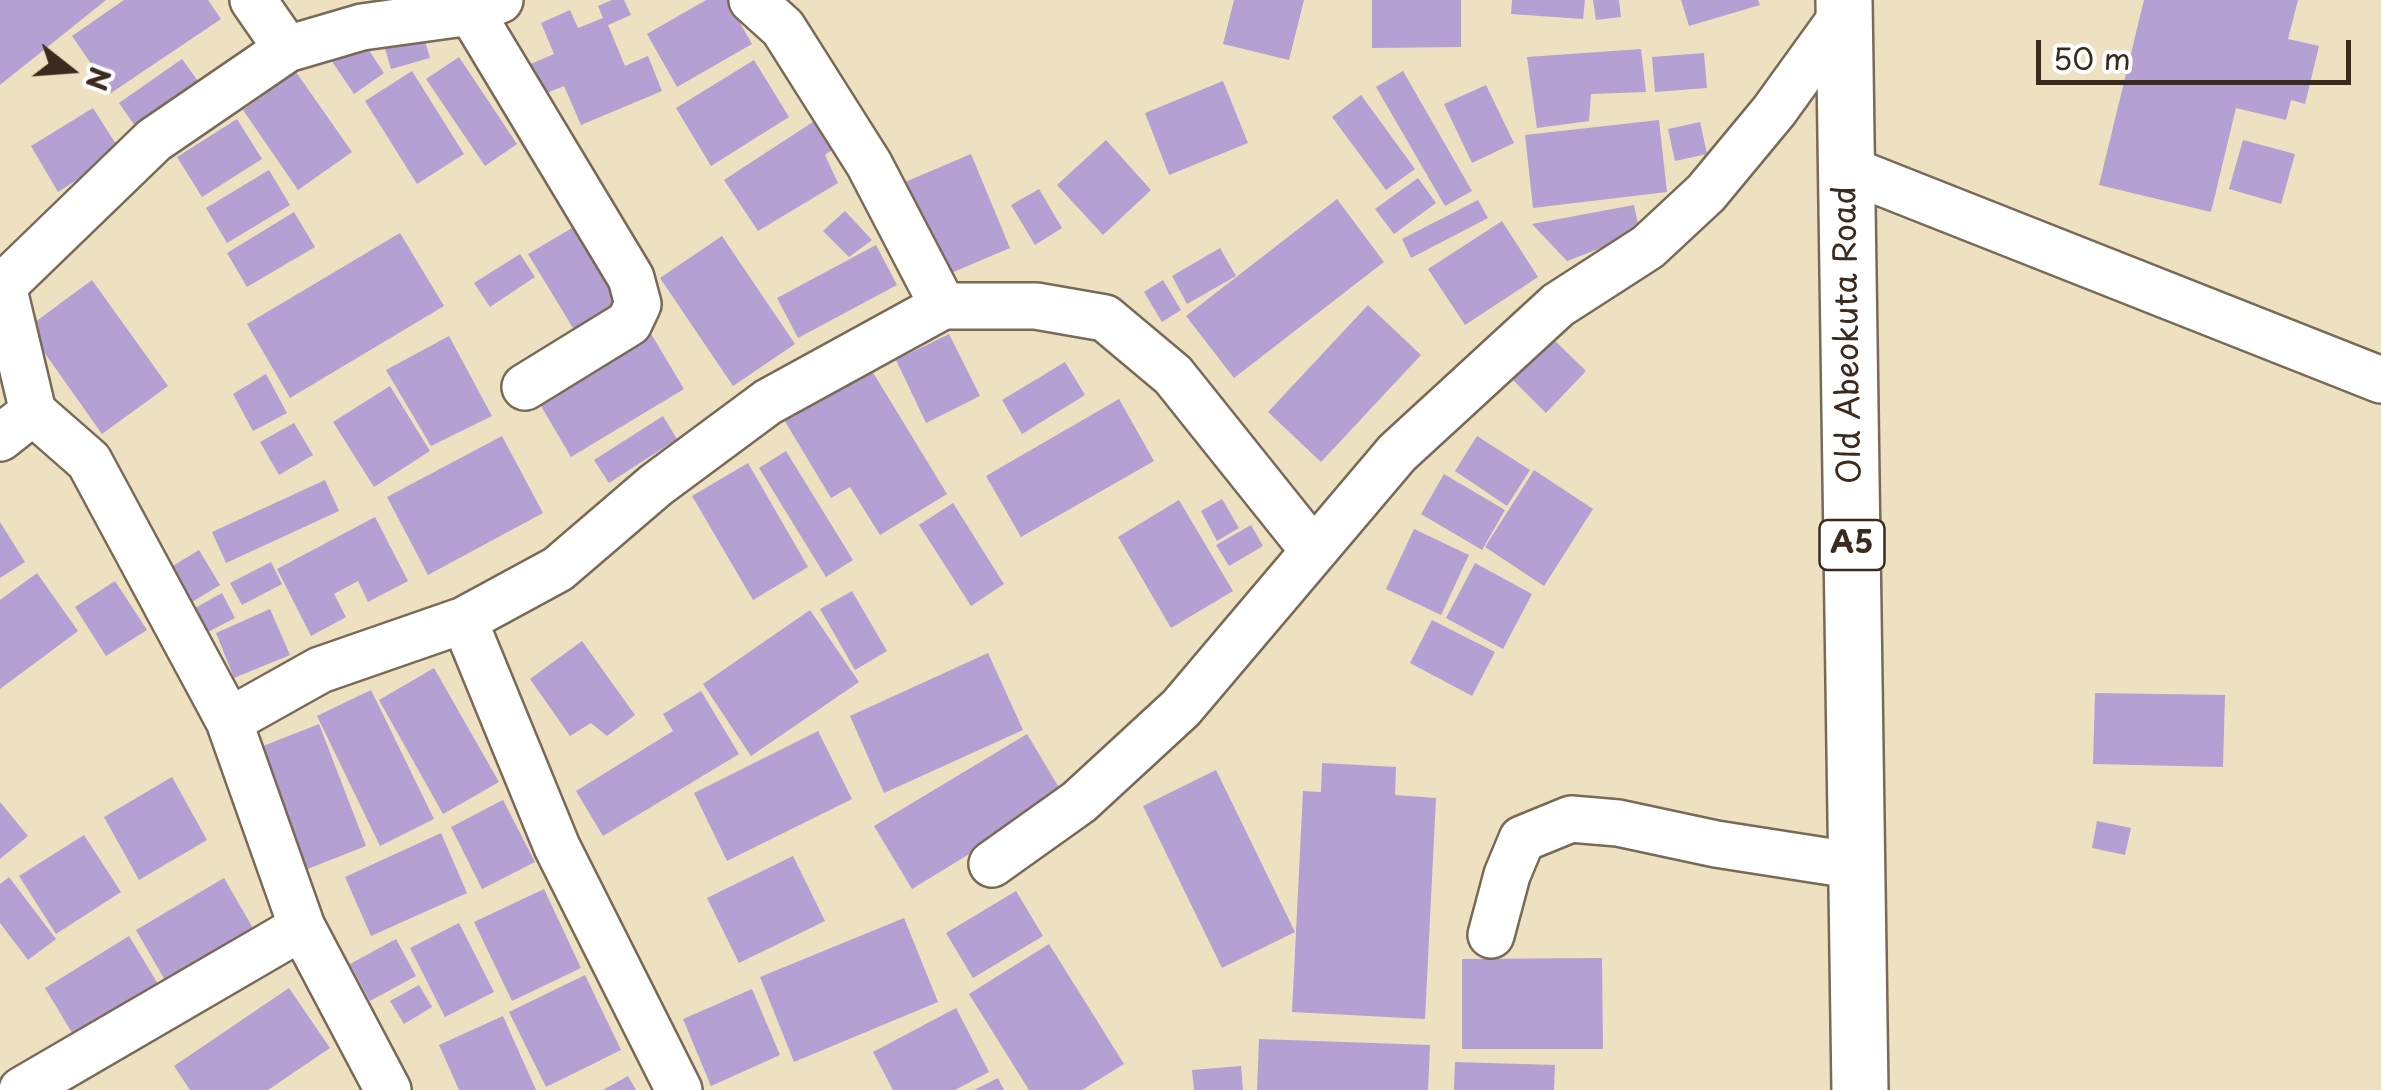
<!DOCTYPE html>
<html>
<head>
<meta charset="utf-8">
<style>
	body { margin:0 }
	#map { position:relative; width:2381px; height:1090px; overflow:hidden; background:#ede1c1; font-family:"Playpen Sans",sans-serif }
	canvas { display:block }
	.north { position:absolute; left:20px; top:20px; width:100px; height:100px; -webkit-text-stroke:8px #fff; paint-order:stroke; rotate:107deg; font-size:28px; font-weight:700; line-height:40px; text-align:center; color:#3b2a1e }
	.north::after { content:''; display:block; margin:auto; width:35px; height:45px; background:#3b2a1e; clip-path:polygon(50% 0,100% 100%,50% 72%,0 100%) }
	.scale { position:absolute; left:2036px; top:40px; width:315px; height:45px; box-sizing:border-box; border:5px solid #3b2a1e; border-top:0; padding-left:12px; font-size:30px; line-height:35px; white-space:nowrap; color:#3b2a1e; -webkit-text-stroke:8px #fff; paint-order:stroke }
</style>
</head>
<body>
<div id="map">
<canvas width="2381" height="1090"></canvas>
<div class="north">N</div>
<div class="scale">50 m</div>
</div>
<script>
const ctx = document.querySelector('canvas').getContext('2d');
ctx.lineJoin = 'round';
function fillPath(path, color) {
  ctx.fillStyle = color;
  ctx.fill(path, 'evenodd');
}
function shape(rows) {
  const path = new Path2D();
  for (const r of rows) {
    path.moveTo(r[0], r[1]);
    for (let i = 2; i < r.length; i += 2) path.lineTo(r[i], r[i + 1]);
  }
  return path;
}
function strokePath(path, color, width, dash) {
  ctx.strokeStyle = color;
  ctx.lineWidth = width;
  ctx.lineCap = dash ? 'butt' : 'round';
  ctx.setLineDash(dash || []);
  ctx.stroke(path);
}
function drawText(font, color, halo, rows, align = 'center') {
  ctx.font = font + ' "Playpen Sans",sans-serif';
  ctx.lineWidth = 8;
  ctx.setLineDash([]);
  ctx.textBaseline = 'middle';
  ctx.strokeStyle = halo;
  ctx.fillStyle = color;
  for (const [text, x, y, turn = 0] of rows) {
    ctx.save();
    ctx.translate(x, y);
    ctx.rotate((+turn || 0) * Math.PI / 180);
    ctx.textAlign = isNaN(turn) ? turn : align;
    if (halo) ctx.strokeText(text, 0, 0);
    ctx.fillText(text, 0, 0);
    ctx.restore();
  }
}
const building = shape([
	[0,0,106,0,0,85],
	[124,0,208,0,221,19,111,93,72,36],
	[612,0,624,0,631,15,608,25,625,66,648,56,662,91,581,125,564,86,539,96,526,66,554,54,541,23,570,10,578,28,603,18,598,6],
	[706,0,727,0,752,44,677,87,647,34],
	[1234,0,1304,0,1289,60,1223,44],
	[1372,0,1461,0,1461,47,1372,48],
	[1512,0,1585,0,1583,19,1511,14],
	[1593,0,1619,0,1621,17,1596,20],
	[1681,0,1758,0,1760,5,1689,26],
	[2144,0,2298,0,2288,39,2319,46,2305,104,2291,100,2286,120,2236,108,2211,212,2099,185],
	[360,37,384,73,354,94,329,57],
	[424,38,430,58,391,69,385,49],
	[1641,49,1646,92,1591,94,1589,121,1537,128,1527,57],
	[1704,53,1707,88,1655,92,1652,57],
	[459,57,517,144,485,166,426,79],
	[182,59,203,88,140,133,119,103],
	[754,60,789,117,711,166,676,108],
	[412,71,464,154,417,184,365,101],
	[1403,71,1472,191,1445,206,1376,87],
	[296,72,352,152,298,190,243,110],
	[1223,81,1248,143,1169,175,1145,113],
	[1486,85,1514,143,1472,163,1444,104],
	[1361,95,1415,169,1386,190,1332,117],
	[93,108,121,152,58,192,31,146],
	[819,118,837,146,825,155,838,183,758,231,724,180],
	[237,119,262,159,202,197,177,157],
	[1659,120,1667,192,1533,208,1525,135],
	[1700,122,1707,154,1675,161,1668,129],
	[1106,140,1151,190,1103,235,1057,185],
	[2243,140,2295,154,2281,204,2229,189],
	[971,154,1010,248,944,276,905,182],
	[269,170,290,205,227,243,206,208],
	[1418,178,1436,203,1394,234,1375,209],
	[1039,189,1062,228,1035,245,1011,205],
	[1337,199,1384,262,1234,378,1186,316],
	[1478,200,1488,218,1411,258,1402,239],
	[1634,205,1640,233,1567,261,1532,224],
	[845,211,872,240,849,257,823,231],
	[294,212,315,247,247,287,227,253],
	[1502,221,1538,277,1465,325,1428,269],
	[572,228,620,305,576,333,528,254],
	[400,233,444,306,290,398,247,324],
	[722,236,795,344,733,386,660,278],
	[876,245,897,285,798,338,777,298],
	[1220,248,1236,276,1187,304,1172,276],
	[520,254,535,277,490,307,474,283],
	[92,280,168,386,102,434,27,328],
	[1163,280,1181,310,1162,322,1144,292],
	[1368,305,1421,355,1321,462,1268,412],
	[1545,331,1586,371,1546,413,1505,372],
	[650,332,684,389,571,457,538,401],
	[949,334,980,396,926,423,896,360],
	[449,336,492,416,431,446,386,370],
	[866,361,947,494,880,535,850,487,831,498,780,413],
	[1065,362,1085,395,1022,434,1002,400],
	[266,374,287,413,253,431,233,394],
	[390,386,430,451,374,487,333,422],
	[1119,399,1154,461,1021,537,986,476],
	[663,416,677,439,609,483,594,460],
	[294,423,313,455,279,475,260,442],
	[502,436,543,513,428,575,387,497],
	[1477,436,1530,470,1507,506,1455,471],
	[786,451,853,560,826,577,759,468],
	[748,463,808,567,753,600,692,496],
	[1534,470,1593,509,1544,586,1485,547],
	[1444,474,1505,510,1482,550,1421,514],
	[325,480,339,511,226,563,212,532],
	[1222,499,1239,528,1217,541,1201,511],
	[1179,500,1233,591,1171,628,1118,537],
	[953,503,1004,584,971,606,919,525],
	[375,517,408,581,368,602,358,581,334,594,346,617,311,636,277,569],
	[0,522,25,562,0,578],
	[1251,525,1263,546,1229,566,1216,545],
	[1414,529,1469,555,1441,615,1386,589],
	[199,550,220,585,192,602,171,567],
	[271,562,282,584,242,605,230,583],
	[1475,563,1532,594,1503,649,1446,618],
	[37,573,78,631,0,689,0,600],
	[115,581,147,630,106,656,75,607],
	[852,591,887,651,855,670,820,609],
	[222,593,235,618,208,632,195,608],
	[270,609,290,655,234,678,216,633],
	[810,610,859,682,751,756,703,684],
	[1432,620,1495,652,1472,696,1410,663],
	[582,641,635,715,607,736,591,723,570,736,530,679],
	[988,653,1023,730,884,793,850,716],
	[434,668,499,782,443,814,379,700],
	[371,690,434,819,380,846,317,716],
	[701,691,739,754,603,836,576,791,673,731,663,714],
	[2095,693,2225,695,2223,767,2093,764],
	[319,724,366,846,305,870,258,748],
	[818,731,852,799,727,861,694,793],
	[1027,734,1064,796,912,889,874,826],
	[1322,763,1396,767,1395,795,1436,798,1425,1019,1292,1012,1303,791,1321,792],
	[1216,770,1295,932,1222,968,1143,806],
	[172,777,207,840,139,880,104,817],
	[503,800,535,862,482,889,451,827],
	[0,802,28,836,0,859],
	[2097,821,2131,828,2125,855,2092,848],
	[441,833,467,893,371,936,345,877],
	[84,835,121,892,56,934,19,876],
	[793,856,825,921,739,963,707,898],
	[9,877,56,939,28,960,0,923,0,884],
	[224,878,261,942,173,994,136,930],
	[544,889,581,968,512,1001,474,922],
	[1016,891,1043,936,973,978,946,933],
	[904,918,938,1002,794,1062,760,977],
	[459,923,494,992,445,1017,410,948],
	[129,936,161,989,77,1041,45,988],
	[396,939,416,976,370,1001,350,964],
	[1049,944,1124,1064,1082,1090,1029,1090,969,994],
	[1602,958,1603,1049,1462,1049,1462,959],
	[585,975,621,1050,546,1087,509,1012],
	[419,985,432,1007,404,1024,390,1001],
	[289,988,330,1048,268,1090,190,1090,174,1066],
	[752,989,780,1055,711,1086,683,1019],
	[956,1008,989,1072,955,1090,893,1090,873,1052],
	[503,1016,536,1090,459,1090,439,1045],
	[1259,1039,1430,1045,1428,1090,1257,1090],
	[1455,1062,1555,1065,1554,1090,1454,1090],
	[1241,1066,1243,1090,1194,1090,1192,1070],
	[628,1076,636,1090,603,1090],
	[998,1078,1004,1090,974,1090]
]);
const minor = shape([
	[253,0,287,49],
	[752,0,783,28,869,164,943,306],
	[471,12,631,278,638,304,629,323,525,387],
	[1847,169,2381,380],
	[0,284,3,286,33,412,89,461,229,721,302,927,388,1090],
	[3,286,154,140,287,49,362,27,471,12,500,0],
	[0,438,33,412],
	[464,620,557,847,679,1090],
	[229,721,320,670,464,620,558,569,656,485,768,402,943,306,1036,306,1105,318,1173,375,1313,550],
	[992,864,1079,802,1181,708,1397,453,1558,305,1648,247,1706,193,1774,111,1844,14],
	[1491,935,1507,875,1522,839,1571,819,1618,823,1716,844,1857,866],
	[22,1090,302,927]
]);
const trunk = shape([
	[1844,0,1860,1090]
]);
const shields = [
	[1852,545,65]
];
const shieldNames = [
	["A5",1852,545]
];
const streetNames = [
	["Old Abeokuta Road",1849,335,-91]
];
fillPath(building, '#b4a0d2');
strokePath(minor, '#796a57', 50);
strokePath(trunk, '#796a57', 60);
strokePath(minor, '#fff', 45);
strokePath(trunk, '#fff', 55);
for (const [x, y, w] of shields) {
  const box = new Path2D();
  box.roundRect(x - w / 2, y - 25, w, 50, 8);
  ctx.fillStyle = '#fff';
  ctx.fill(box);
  strokePath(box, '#3b2a1e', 2.5);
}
drawText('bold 30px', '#3b2a1e', null, shieldNames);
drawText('32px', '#3b2a1e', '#fff', streetNames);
</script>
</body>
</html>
